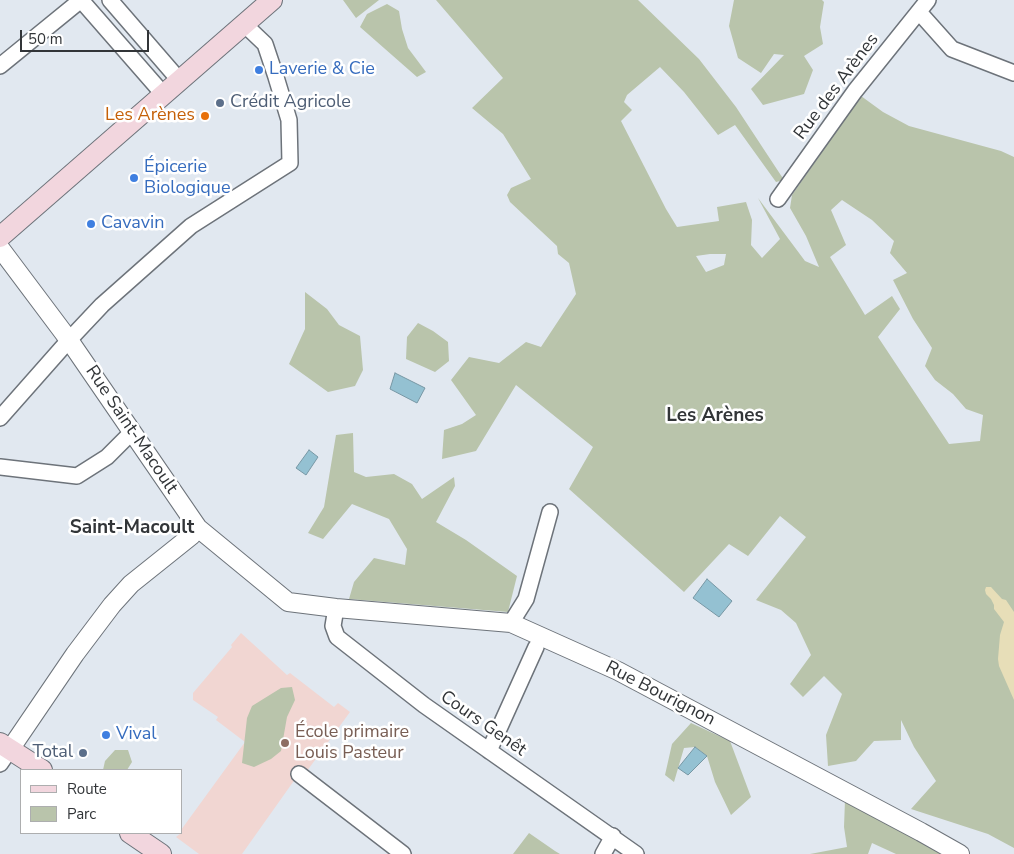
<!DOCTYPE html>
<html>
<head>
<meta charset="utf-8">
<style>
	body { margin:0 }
	#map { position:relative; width:1014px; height:854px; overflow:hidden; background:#e1e8f0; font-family:"Nunito Sans",sans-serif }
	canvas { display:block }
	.legend { position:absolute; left:20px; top:769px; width:162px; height:65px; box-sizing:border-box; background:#fff; border:1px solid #adaeaf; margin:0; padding:6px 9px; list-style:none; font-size:15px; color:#323538 }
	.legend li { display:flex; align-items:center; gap:10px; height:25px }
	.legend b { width:25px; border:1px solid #adaeaf }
	.scale { position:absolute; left:20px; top:30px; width:129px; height:22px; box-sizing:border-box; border:2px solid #323538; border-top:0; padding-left:6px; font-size:15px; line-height:18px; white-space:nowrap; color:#323538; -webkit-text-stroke:4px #fff; paint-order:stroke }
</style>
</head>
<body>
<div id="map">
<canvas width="1014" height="854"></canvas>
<ul class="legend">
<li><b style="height:6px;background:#f2d6de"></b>Route</li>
<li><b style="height:14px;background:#b9c4ab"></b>Parc</li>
</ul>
<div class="scale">50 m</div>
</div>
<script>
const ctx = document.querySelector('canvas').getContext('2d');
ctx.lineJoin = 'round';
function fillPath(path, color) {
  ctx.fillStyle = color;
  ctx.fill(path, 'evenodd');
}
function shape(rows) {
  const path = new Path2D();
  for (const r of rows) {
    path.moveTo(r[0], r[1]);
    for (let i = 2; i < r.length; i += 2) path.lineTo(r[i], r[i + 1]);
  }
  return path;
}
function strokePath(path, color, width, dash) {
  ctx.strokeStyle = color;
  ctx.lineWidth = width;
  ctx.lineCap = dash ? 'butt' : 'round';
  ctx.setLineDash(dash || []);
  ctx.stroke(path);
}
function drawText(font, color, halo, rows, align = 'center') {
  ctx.font = font + ' "Nunito Sans",sans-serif';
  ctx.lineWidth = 5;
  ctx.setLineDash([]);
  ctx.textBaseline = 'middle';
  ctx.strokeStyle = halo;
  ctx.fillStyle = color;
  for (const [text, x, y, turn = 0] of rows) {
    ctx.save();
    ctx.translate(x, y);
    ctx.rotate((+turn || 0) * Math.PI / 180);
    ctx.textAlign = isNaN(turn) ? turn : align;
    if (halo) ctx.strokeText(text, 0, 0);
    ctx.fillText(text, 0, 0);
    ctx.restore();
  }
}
const education = shape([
	[241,633,287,675,290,673,334,707,338,703,350,712,307,771,303,768,242,854,199,854,176,837,181,833,181,830,245,742,216,720,218,717,193,700,193,693,232,647,231,645]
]);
const green = shape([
	[343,0,379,0,356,18],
	[436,0,638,0,699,59,736,107,784,180,776,182,735,125,718,135,684,92,660,67,627,95,624,102,632,110,621,121,666,209,677,227,719,221,717,207,746,202,752,220,751,245,762,258,780,239,758,198,805,261,819,267,806,236,790,208,792,195,861,96,883,112,909,126,1001,151,1014,157,1014,848,988,834,911,809,936,781,914,747,901,720,901,740,874,741,856,761,828,766,826,735,842,694,824,676,803,697,790,684,811,655,796,623,781,610,756,600,806,537,780,516,748,556,729,544,684,592,569,489,593,447,516,385,476,451,442,459,444,430,462,424,476,415,451,380,469,357,499,363,526,342,541,347,576,294,569,263,558,254,557,246,510,202,507,195,511,188,531,179,503,134,472,108,503,78],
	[842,200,872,220,894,241,890,253,907,273,893,280,913,319,932,348,925,366,935,380,953,394,966,409,983,415,980,441,949,444,878,337,900,309,892,296,865,315,830,257,846,245,831,210],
	[710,254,726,254,724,265,706,272,696,256],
	[734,0,822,0,824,2,820,27,823,44,804,56,813,70,804,94,763,105,751,89,784,55,774,54,761,73,738,58,729,26],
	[387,4,399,11,402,29,408,48,426,72,417,77,360,27,367,14],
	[305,292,327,309,339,325,360,336,363,370,355,386,328,392,289,364,305,329],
	[418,323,433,331,448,342,449,361,435,372,406,359,407,337],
	[353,433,354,472,366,477,394,474,412,484,422,499,454,477,455,486,436,522,466,540,517,576,508,612,349,599,354,582,374,558,405,565,407,549,389,519,352,504,323,539,308,533,324,507,336,435],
	[292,687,295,700,287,717,281,751,271,759,254,767,242,763,247,718,252,706,281,688],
	[691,723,730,741,751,797,731,815,715,782,707,756,695,747,684,748,674,782,665,775,672,744],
	[115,750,128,750,132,762,127,770,103,770,105,761],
	[845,800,944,854,896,854,872,843,868,854,810,854,847,847,844,827],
	[529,833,555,851,560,854,513,854]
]);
const sand = shape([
	[986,587,991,587,1002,599,1006,600,1014,612,1014,700,999,666,998,659,1000,635,1004,622,994,609,994,605,991,599,986,594,985,590]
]);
const water = shape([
	[395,373,425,388,417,403,390,389,395,373],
	[309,450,318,457,306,475,296,468,309,450],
	[707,579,732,601,719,617,693,598,707,579],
	[695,747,707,756,688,775,678,768,695,747]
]);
const minor = shape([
	[81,0,164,95],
	[110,0,180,81],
	[919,12,952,49,1014,73],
	[0,66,81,0],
	[778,199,855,91,928,0],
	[0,418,69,340,102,305,191,226,290,163,289,120,276,77,265,44,245,25],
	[0,467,77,476,107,457,132,432],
	[336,608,333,626,337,637,424,705,636,854],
	[511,623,526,599,550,512],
	[489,751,536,647],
	[0,764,11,748],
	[299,774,403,854],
	[603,854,613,836]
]);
const tertiary = shape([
	[0,248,69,340,198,528,288,602,336,608,511,623,618,671,921,832,960,854],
	[11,748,75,654,112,605,131,584,191,536,198,528]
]);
const secondary = shape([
	[0,237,272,0],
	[0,743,42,770],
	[130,833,161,854]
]);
const markers = [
	[259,70,5,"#3f7fe0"],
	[220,103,5,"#5c6f8a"],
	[205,116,5,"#e8710a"],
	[134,178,5,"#3f7fe0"],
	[91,224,5,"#3f7fe0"],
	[106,735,5,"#3f7fe0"],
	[285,743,5,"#8d6e63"],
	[83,753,5,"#5c6f8a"]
];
const shopNames = [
	["Laverie & Cie",269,70],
	["Épicerie",144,168],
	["Biologique",144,189],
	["Cavavin",101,224],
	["Vival",116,735]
];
const streetNames = [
	["Rue des Arènes",837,87,-53],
	["Rue Saint-Macoult",131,430,56],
	["Rue Bourignon",660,694,27],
	["Cours Genêt",483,724,35]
];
const serviceNames = [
	["Crédit Agricole",230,103],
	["Total",73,753,"right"]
];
const foodNames = [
	["Les Arènes",195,116]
];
const educationNames = [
	["École primaire",295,733],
	["Louis Pasteur",295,754]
];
const neighbourhoodNames = [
	["Les Arènes",715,416],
	["Saint-Macoult",132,528]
];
fillPath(education, '#f1d6d2');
fillPath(green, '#b9c4ab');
fillPath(sand, '#e7deb8');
fillPath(water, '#94c1d2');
strokePath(water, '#7797a4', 1);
strokePath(minor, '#6d737a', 18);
strokePath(tertiary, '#6d737a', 20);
strokePath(secondary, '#6d737a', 22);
strokePath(minor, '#fff', 15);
strokePath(tertiary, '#fff', 18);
strokePath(secondary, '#f2d6de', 20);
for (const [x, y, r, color] of markers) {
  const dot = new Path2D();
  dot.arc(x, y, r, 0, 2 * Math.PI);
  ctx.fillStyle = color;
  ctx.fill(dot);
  strokePath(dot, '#fff', 2);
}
drawText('18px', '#366cbe', '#fff', shopNames, 'left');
drawText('18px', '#323538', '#fff', streetNames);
drawText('18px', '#4e5e75', '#fff', serviceNames, 'left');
drawText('18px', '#c56008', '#fff', foodNames, 'right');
drawText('18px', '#785e54', '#fff', educationNames, 'left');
drawText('bold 19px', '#323538', '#fff', neighbourhoodNames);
</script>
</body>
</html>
